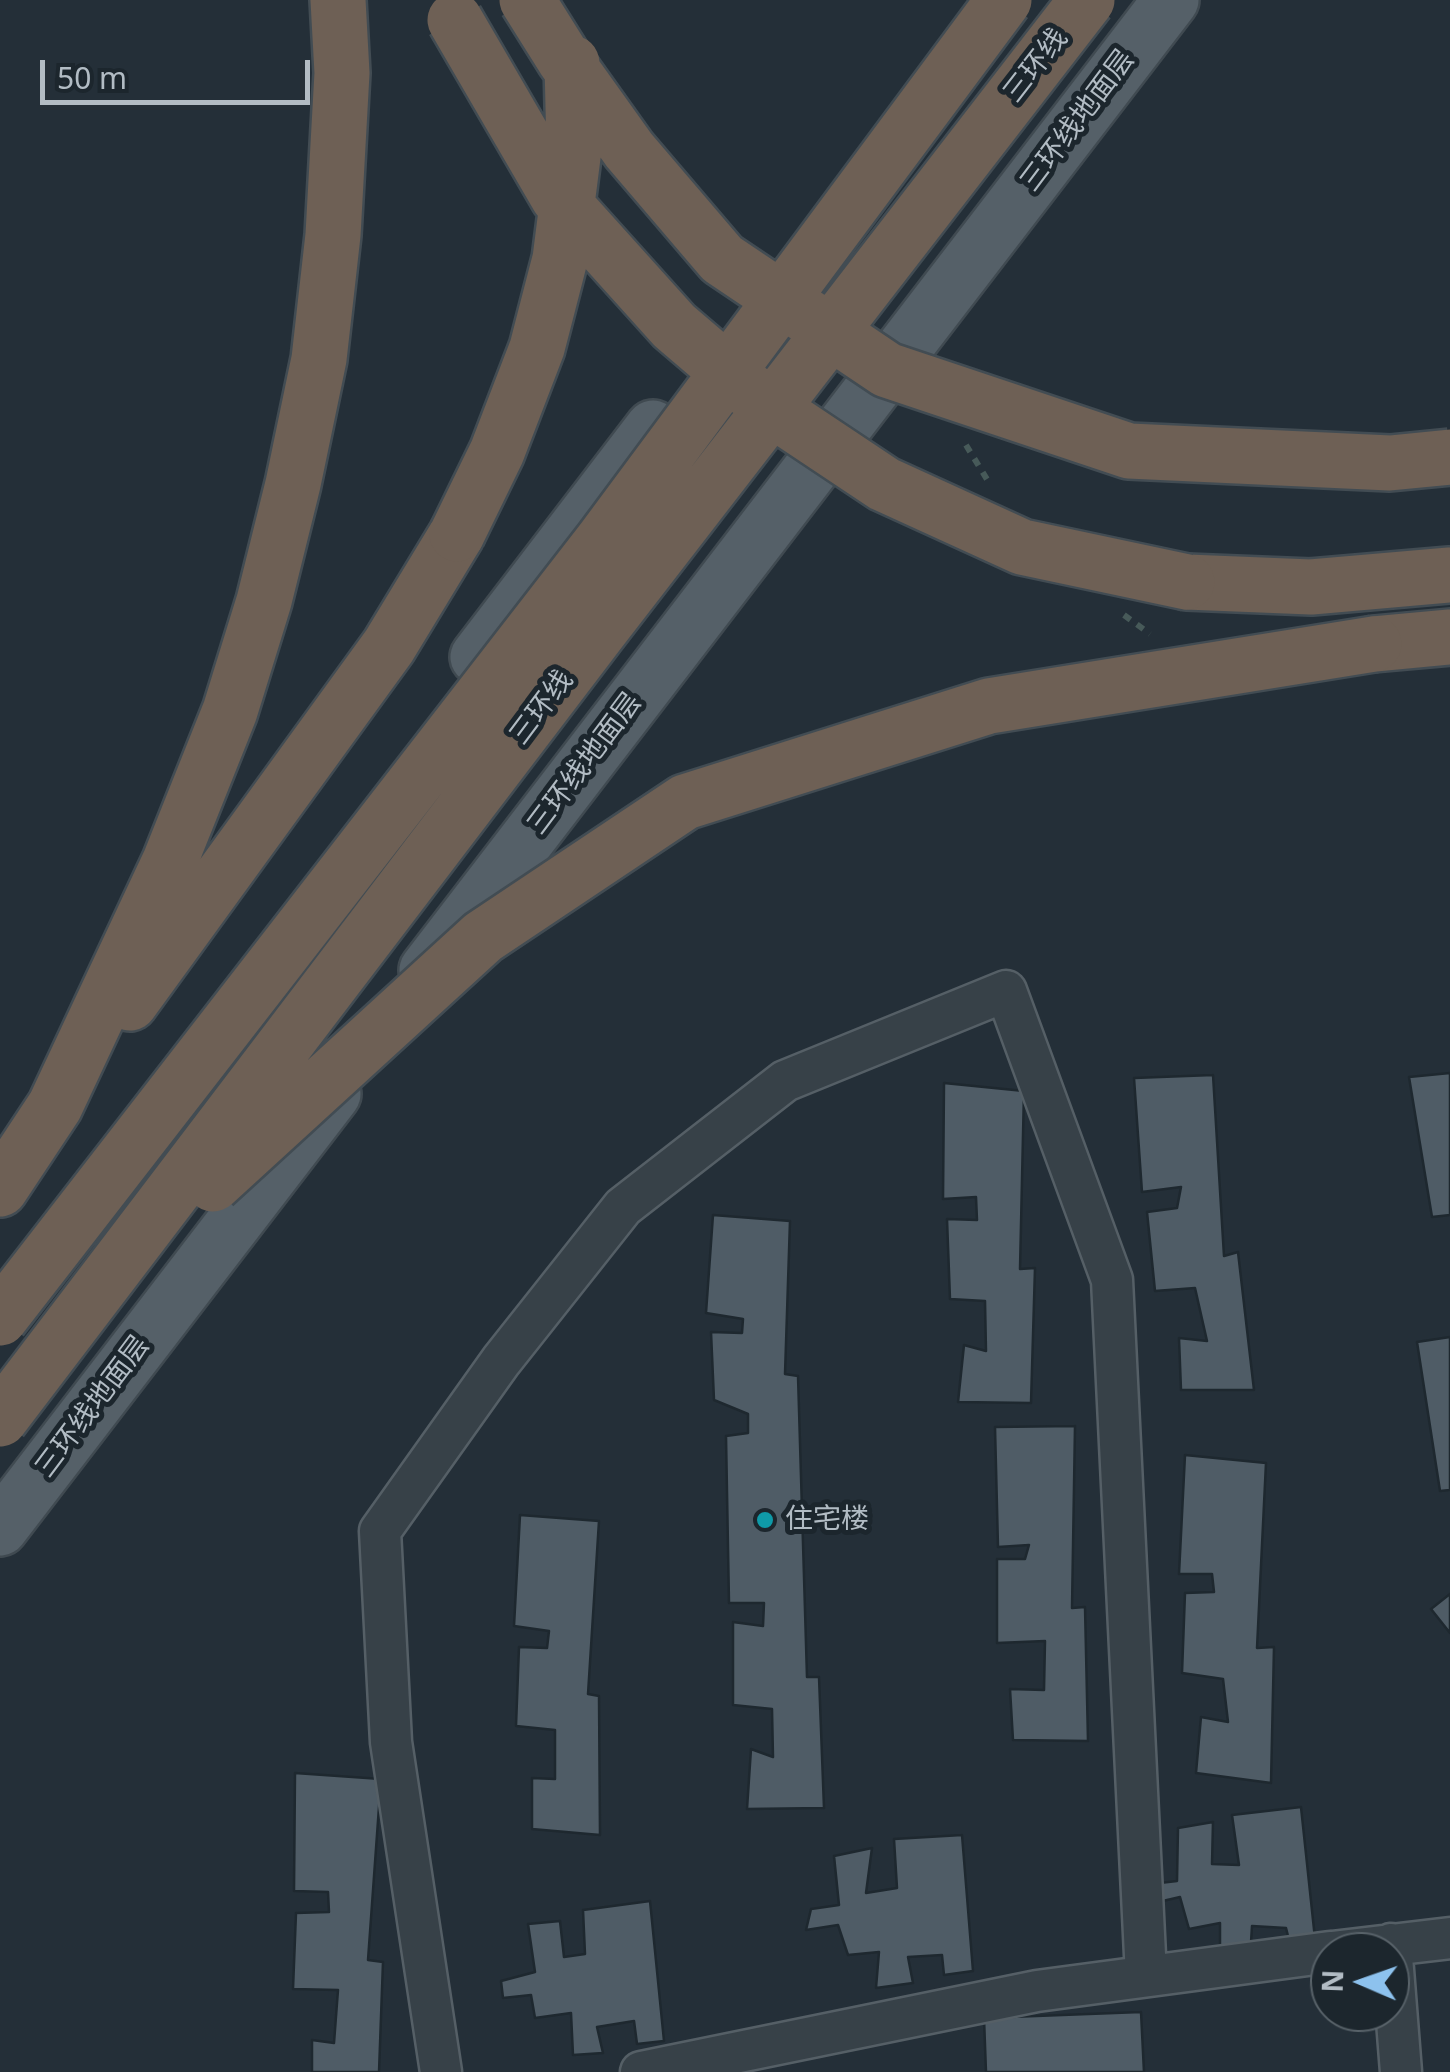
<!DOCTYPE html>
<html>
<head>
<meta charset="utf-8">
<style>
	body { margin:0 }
	#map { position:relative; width:1450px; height:2072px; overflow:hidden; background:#242f38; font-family:"Noto Sans",sans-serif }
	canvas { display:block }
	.north { position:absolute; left:1310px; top:1932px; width:100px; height:100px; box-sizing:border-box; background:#1c262d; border:2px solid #586269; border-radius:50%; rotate:272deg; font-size:28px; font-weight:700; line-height:40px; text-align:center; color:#b2bcc4 }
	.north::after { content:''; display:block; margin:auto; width:35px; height:45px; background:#8dc2ee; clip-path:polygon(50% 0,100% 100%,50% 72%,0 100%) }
	.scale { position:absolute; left:40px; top:60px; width:270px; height:45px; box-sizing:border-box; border:5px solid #b2bcc4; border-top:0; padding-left:12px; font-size:30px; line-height:35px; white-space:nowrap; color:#b2bcc4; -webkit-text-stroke:8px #1c262d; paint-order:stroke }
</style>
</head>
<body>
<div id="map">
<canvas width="1450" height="2072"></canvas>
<div class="north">N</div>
<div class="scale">50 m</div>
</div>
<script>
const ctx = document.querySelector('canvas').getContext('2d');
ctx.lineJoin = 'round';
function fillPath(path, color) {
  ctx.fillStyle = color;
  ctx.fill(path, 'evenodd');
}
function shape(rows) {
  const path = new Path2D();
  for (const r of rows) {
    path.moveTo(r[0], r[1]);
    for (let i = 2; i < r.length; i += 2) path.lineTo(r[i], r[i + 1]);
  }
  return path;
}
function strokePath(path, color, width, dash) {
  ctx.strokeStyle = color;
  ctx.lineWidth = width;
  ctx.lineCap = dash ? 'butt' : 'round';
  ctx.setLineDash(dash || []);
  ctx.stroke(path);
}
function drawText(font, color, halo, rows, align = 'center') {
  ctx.font = font + ' "Noto Sans","Noto Sans SC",sans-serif';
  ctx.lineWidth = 10;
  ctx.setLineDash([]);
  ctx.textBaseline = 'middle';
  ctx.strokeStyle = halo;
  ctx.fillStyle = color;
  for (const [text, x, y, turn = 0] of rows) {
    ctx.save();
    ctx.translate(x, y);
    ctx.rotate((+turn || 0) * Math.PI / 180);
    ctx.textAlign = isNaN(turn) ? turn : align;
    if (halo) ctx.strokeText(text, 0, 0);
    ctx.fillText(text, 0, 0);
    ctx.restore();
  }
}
const building = shape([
	[1450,1073,1450,1215,1432,1217,1409,1077,1450,1073],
	[1213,1075,1224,1256,1238,1252,1254,1390,1181,1390,1179,1338,1207,1341,1195,1288,1155,1291,1147,1212,1177,1208,1181,1187,1142,1192,1134,1078,1213,1075],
	[944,1083,1024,1091,1020,1269,1035,1268,1031,1403,958,1402,964,1345,986,1351,985,1301,950,1299,947,1219,977,1220,976,1197,943,1199,944,1083],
	[713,1215,790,1221,785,1374,798,1376,807,1677,819,1677,824,1808,747,1809,751,1749,773,1757,772,1709,733,1705,733,1622,763,1626,764,1603,729,1603,726,1436,748,1433,748,1414,714,1400,711,1332,742,1333,743,1319,706,1313,713,1215],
	[1450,1337,1450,1490,1440,1491,1417,1342,1450,1337],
	[1075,1426,1072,1608,1085,1607,1088,1741,1013,1740,1010,1689,1044,1690,1045,1641,997,1643,997,1559,1025,1559,1029,1545,998,1547,995,1427,1075,1426],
	[1185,1455,1266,1463,1257,1648,1274,1647,1271,1783,1196,1773,1201,1717,1228,1722,1223,1679,1182,1673,1185,1593,1214,1592,1212,1574,1179,1574,1185,1455],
	[520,1515,599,1521,588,1694,599,1696,600,1835,532,1829,532,1778,555,1779,555,1730,516,1726,519,1647,547,1648,549,1631,514,1626,520,1515],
	[1450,1594,1450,1633,1431,1609,1450,1594],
	[295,1773,381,1779,368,1960,383,1962,379,2072,312,2072,312,2040,334,2043,338,1990,293,1989,296,1913,329,1912,328,1892,294,1891,295,1773],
	[1301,1807,1316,1948,1292,1952,1286,1928,1252,1926,1250,1959,1220,1966,1220,1923,1189,1929,1180,1897,1150,1904,1151,1884,1177,1881,1178,1828,1213,1822,1212,1864,1239,1865,1232,1815,1301,1807],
	[962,1835,973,1971,944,1975,942,1955,908,1957,913,1983,876,1988,879,1952,848,1955,838,1925,806,1930,811,1909,839,1905,834,1856,872,1848,866,1893,897,1888,894,1839,962,1835],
	[650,1901,664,2041,637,2044,634,2021,597,2027,603,2053,573,2055,571,2013,535,2018,531,1995,503,1998,501,1981,535,1972,528,1924,560,1921,564,1957,585,1954,583,1910,650,1901],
	[1141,2012,1144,2072,986,2072,984,2018,1141,2012]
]);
const path = shape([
	[966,445,988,481],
	[1124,615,1150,634]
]);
const street = shape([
	[1391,1944,1401,2072],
	[1332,1952,1450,1938],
	[441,2072,391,1742,380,1531,501,1361,623,1207,785,1081,1006,991,1112,1280,1146,1976],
	[641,2072,1037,1991,1330,1952]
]);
const primary = shape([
	[478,657,653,428],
	[427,970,1171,0],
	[0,1528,333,1094]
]);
const highway = shape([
	[1187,582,1311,587,1450,575],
	[1374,644,1450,637],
	[130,1003,389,646,457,534],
	[0,1189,55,1106,170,861,230,711,264,601,293,484,319,359,333,235,342,73,338,0]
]);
const highwayBridge = shape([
	[527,0,564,59,629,150,722,259,887,370,1129,451,1390,463,1450,457],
	[455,20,558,197,674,326,770,408,884,484,1022,547,1187,582],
	[457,534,497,452,537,348,560,259,574,149,572,63],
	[213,1184,483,937,685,802,989,706,1374,644],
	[0,1318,603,540,1004,0],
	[0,1419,598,633,1087,0]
]);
const markers = [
	[765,1520,10,"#0f9aa8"]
];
const streetNames = [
	["三环线",1036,66,-52],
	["三环线地面层",1078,121,-53],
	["三环线",542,708,-53],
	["三环线地面层",585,764,-53],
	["三环线地面层",93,1407,-53]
];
const poiNames = [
	["住宅楼",785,1520]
];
fillPath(building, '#4f5c66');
strokePath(building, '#1e282f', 2.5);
strokePath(street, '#555f66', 45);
strokePath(primary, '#404a51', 60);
strokePath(highway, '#424c53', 60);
strokePath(path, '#475a59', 6, [8, 8]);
strokePath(street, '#374148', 40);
strokePath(primary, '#556068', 55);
strokePath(highway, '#6e6055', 55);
strokePath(highwayBridge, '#424c53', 60, []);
strokePath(highwayBridge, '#6e6055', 55);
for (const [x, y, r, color] of markers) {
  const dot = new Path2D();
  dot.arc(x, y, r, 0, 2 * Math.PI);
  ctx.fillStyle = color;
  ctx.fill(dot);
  strokePath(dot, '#1c262d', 4);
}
drawText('28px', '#b2bcc4', '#1c262d', streetNames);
drawText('28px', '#b2bcc4', '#1c262d', poiNames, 'left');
</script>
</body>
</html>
